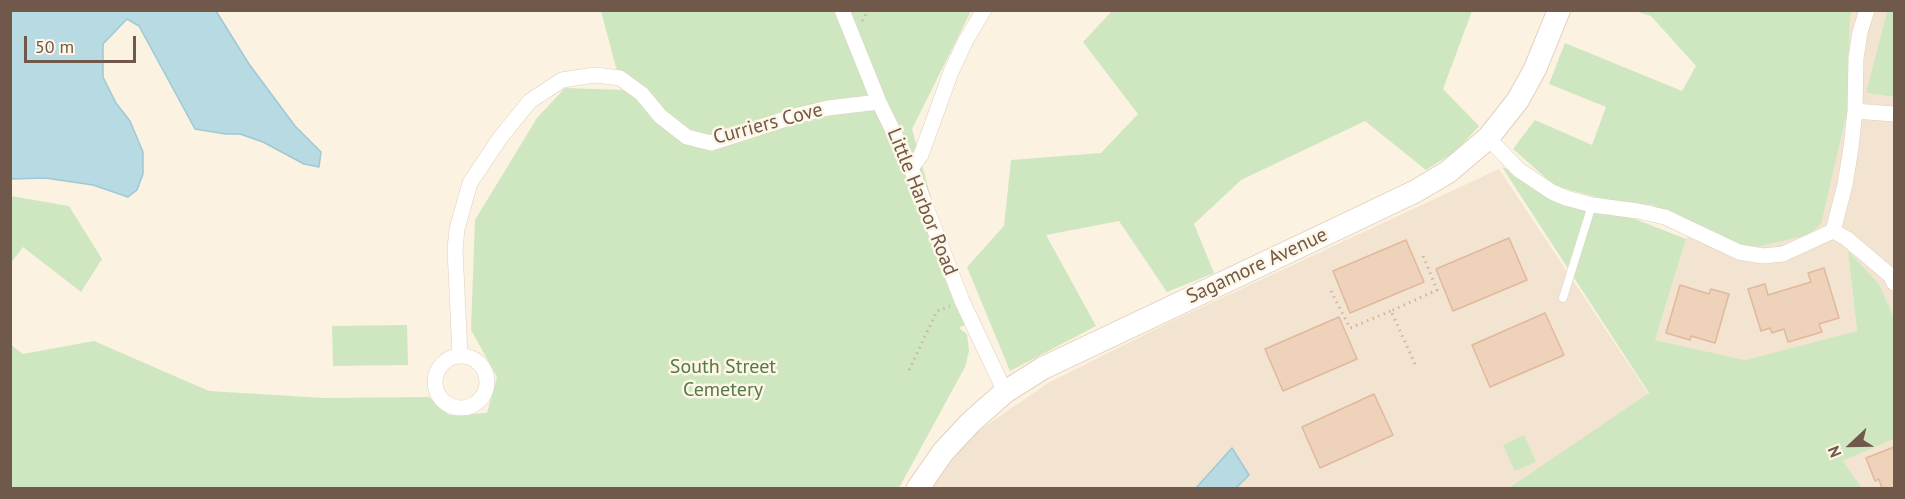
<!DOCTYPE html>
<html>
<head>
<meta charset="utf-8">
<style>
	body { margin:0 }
	#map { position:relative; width:1905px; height:499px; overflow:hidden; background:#fbf2e1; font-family:"PT Sans",sans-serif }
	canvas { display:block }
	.frame { position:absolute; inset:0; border:12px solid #70594a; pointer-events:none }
	.north { position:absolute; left:1821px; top:415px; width:60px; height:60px; -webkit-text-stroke:4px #fef6e7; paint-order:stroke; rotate:248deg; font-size:16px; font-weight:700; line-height:24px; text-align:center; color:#70594a }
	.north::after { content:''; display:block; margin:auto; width:21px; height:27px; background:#70594a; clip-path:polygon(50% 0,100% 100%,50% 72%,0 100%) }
	.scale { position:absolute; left:24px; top:36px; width:112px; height:27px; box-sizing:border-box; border:3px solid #70594a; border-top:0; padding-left:8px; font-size:18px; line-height:21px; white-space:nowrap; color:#70594a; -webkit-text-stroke:4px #fef6e7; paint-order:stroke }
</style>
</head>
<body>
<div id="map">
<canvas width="1905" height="499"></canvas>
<div class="frame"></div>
<div class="north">N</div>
<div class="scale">50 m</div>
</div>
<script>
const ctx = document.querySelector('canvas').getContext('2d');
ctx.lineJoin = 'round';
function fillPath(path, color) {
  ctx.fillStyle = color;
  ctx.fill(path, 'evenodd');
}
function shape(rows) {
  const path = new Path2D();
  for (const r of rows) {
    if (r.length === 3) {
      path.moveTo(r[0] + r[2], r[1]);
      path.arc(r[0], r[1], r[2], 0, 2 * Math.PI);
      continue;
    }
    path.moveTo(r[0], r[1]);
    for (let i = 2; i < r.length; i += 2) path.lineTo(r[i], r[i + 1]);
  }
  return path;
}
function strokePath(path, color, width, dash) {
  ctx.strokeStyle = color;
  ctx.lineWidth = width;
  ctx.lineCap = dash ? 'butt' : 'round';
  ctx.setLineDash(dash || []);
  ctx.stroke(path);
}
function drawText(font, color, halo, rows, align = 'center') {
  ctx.font = font + ' "PT Sans",sans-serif';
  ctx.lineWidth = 5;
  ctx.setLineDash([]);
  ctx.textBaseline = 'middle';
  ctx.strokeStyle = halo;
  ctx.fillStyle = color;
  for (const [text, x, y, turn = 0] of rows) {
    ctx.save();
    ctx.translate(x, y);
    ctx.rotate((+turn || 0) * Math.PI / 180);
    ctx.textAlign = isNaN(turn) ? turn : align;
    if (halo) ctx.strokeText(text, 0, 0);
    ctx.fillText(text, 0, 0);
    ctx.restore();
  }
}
const residential = shape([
	[1852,11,1887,11,1866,93,1894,97,1894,317,1879,284,1848,251,1857,331,1745,360,1655,340,1686,239,1696,225,1847,112,1850,16],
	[1499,169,1659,410,1521,488,930,488,971,436,1048,383,1168,323],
	[1894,439,1894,488,1862,488,1843,461]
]);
const green = shape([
	[601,11,971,11,912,129,966,324,959,328,967,334,969,351,965,367,899,488,11,488,10,344,23,354,94,341,209,391,324,398,429,397,449,415,487,413,497,377,471,330,475,220,537,118,565,88,622,90],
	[1112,11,1472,11,1443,89,1479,126,1456,151,1426,170,1365,121,1241,180,1194,224,1214,273,1167,292,1119,221,1046,235,1096,326,1010,371,967,267,1004,226,1011,160,1101,153,1138,114,1083,42],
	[1635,11,1852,11,1850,17,1847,112,1821,224,1808,235,1748,249,1652,205,1614,202,1555,186,1513,149,1535,120,1592,145,1606,107,1549,84,1565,43,1682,91,1696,66,1651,16],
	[1887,11,1894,11,1894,97,1866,93],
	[1502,167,1686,239,1655,340,1745,360,1857,331,1848,251,1879,284,1894,317,1894,439,1843,461,1862,488,1509,488,1649,393],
	[11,196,69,206,102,259,81,292,23,247,11,263],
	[407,325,408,365,333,366,332,326],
	[1524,435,1536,462,1515,471,1503,445]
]);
const water = shape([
	[10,11,216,11,249,64,295,126,321,152,319,167,304,164,263,142,240,134,226,134,195,129,139,26,127,19,103,44,103,77,116,103,130,121,143,152,143,174,137,190,128,197,93,185,45,178,11,179,10,11],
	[1232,448,1249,475,1236,488,1196,488,1232,448]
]);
const building = shape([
	[1509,238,1527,280,1453,311,1436,269,1509,238],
	[1406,240,1424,282,1350,313,1333,271,1406,240],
	[1824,268,1839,318,1819,324,1822,332,1788,342,1784,329,1772,333,1770,328,1761,331,1748,289,1765,284,1768,295,1811,282,1808,273,1824,268],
	[1680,285,1709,294,1711,289,1729,294,1715,343,1691,336,1690,340,1666,333,1680,285],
	[1545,313,1564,355,1490,387,1472,345,1545,313],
	[1339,317,1357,359,1283,391,1265,349,1339,317],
	[1374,394,1393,435,1320,468,1302,427,1374,394],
	[1894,447,1894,489,1882,489,1879,479,1875,481,1866,458,1894,447]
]);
const path = shape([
	[862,21,869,10],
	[1331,291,1350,328,1391,311],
	[1415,364,1391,311,1437,290,1422,253],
	[909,370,937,311,950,306]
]);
const lane = shape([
	[1563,298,1592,205]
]);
const street = shape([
	[842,10,879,102,911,168,962,301,1005,392],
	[1855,111,1894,114],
	[1488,138,1519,170,1552,192,1566,198,1592,205,1638,211,1665,217,1739,252,1763,256,1783,254,1833,231,1845,185,1851,148,1855,111,1856,58,1860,32,1867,10],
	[911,168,921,155,951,72,966,40,984,10],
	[1833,231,1846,238,1891,276,1894,283],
	[460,355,455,249,457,229,470,183,500,138,530,101,562,80,595,75,620,78,642,94,660,116,687,137,711,143,795,116,828,108,879,102],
	[461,382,26]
]);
const secondary = shape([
	[918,488,943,452,971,422,1005,392,1043,368,1349,223,1416,191,1448,172,1488,138,1518,100,1535,69,1559,10]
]);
const streetNames = [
	["Curriers Cove",768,124,-15],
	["Little Harbor Road",922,202,68],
	["Sagamore Avenue",1257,266,-25]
];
const parkNames = [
	["South Street",723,367],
	["Cemetery",723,390]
];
fillPath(residential, '#f2e4d0');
fillPath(green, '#cee7c1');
fillPath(water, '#b7dae3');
strokePath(water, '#9ec9d4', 1.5);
fillPath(building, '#efd2ba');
strokePath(building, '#e0b99c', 1.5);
strokePath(lane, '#decfbe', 9);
strokePath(street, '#decfbe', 16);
strokePath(secondary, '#e3d0bc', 24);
strokePath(path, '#d3b59e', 3, [1.5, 4.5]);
strokePath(lane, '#fff', 8);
strokePath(street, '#fff', 15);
strokePath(secondary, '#fff', 22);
drawText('20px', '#70594a', '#fef6e7', streetNames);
drawText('20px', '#537b45', '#fef6e7', parkNames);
</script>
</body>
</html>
